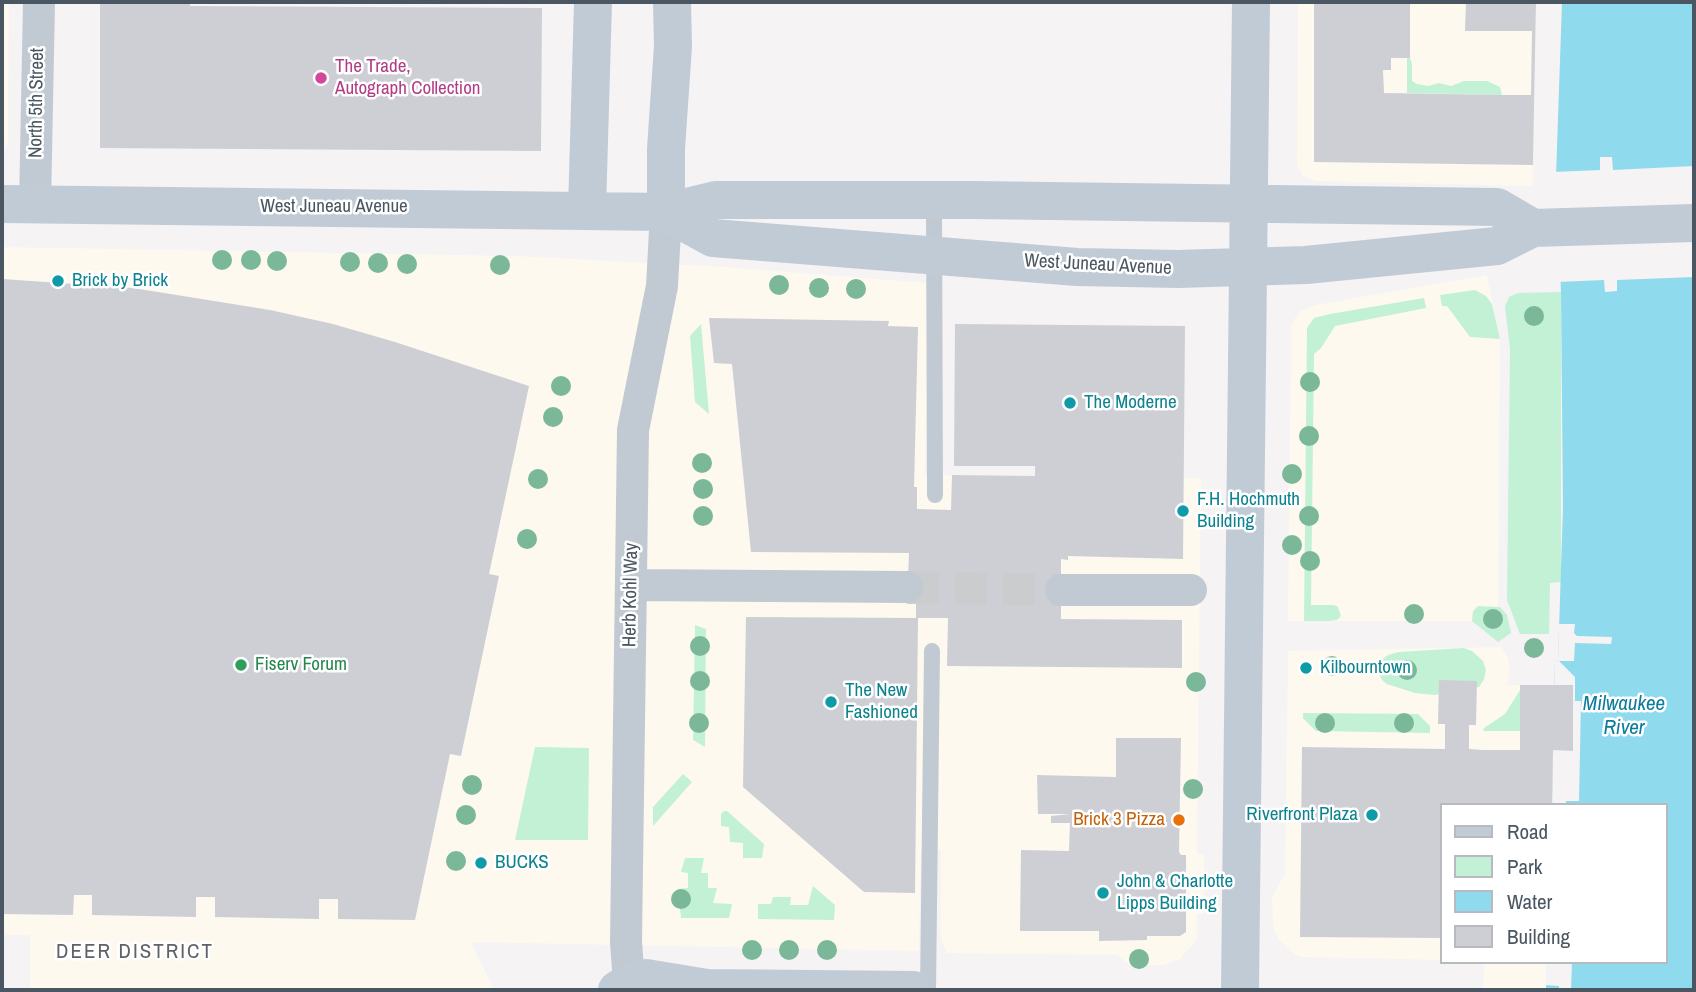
<!DOCTYPE html>
<html>
<head>
<meta charset="utf-8">
<style>
	body { margin:0 }
	#map { position:relative; width:1696px; height:992px; overflow:hidden; background:#f5f3f3; font-family:"Archivo Narrow",sans-serif }
	canvas { display:block }
	.frame { position:absolute; inset:0; border:4px solid #4a5661; pointer-events:none }
	.legend { position:absolute; left:1440px; top:803px; width:228px; height:161px; box-sizing:border-box; background:#fff; border:2px solid #b7bbc0; margin:0; padding:9px 12px; list-style:none; font-size:21px; color:#4a5661 }
	.legend li { display:flex; align-items:center; gap:14px; height:35px }
	.legend b { width:35px; border:2px solid #b7bbc0 }
</style>
</head>
<body>
<div id="map">
<canvas width="1696" height="992"></canvas>
<div class="frame"></div>
<ul class="legend">
<li><b style="height:9px;background:#c1cbd6"></b>Road</li>
<li><b style="height:19px;background:#c3f1d5"></b>Park</li>
<li><b style="height:19px;background:#90daee"></b>Water</li>
<li><b style="height:19px;background:#cdcfd5"></b>Building</li>
</ul>
</div>
<script>
const ctx = document.querySelector('canvas').getContext('2d');
ctx.lineJoin = 'round';
function fillPath(path, color) {
  ctx.fillStyle = color;
  ctx.fill(path, 'evenodd');
}
function shape(rows) {
  const path = new Path2D();
  for (const r of rows) {
    path.moveTo(r[0], r[1]);
    for (let i = 2; i < r.length; i += 2) path.lineTo(r[i], r[i + 1]);
  }
  return path;
}
function strokePath(path, color, width, dash) {
  ctx.strokeStyle = color;
  ctx.lineWidth = width;
  ctx.lineCap = dash ? 'butt' : 'round';
  ctx.setLineDash(dash || []);
  ctx.stroke(path);
}
function drawText(font, color, halo, rows, align = 'center') {
  ctx.font = font + ' "Archivo Narrow",sans-serif';
  ctx.lineWidth = 5;
  ctx.setLineDash([]);
  ctx.textBaseline = 'middle';
  ctx.strokeStyle = halo;
  ctx.fillStyle = color;
  for (const [text, x, y, turn = 0] of rows) {
    ctx.save();
    ctx.translate(x, y);
    ctx.rotate((+turn || 0) * Math.PI / 180);
    ctx.textAlign = isNaN(turn) ? turn : align;
    if (halo) ctx.strokeText(text, 0, 0);
    ctx.fillText(text, 0, 0);
    ctx.restore();
  }
}
const commercial = shape([
	[2,2,9,2,8,143,2,157],
	[1298,2,1536,2,1533,186,1316,181,1303,176,1297,165],
	[2,247,516,256,725,267,928,283,925,475,1201,478,1197,854,1204,855,1204,914,1197,914,1197,937,1194,943,1180,959,1164,965,1130,965,1117,955,947,953,941,939,941,850,921,850,919,951,471,942,494,990,30,990,30,935,2,935],
	[1487,275,1500,339,1498,621,1288,621,1291,327,1293,321,1301,311,1315,305],
	[1501,647,1508,658,1510,672,1507,685,1573,685,1573,751,1442,805,1442,960,1303,957,1296,955,1280,941,1276,934,1273,925,1272,897,1285,874,1288,651],
	[1484,962,1546,962,1546,985,1559,990,1483,990]
]);
const green = shape([
	[1407,58,1410,58,1412,64,1412,81,1417,84,1428,86,1439,83,1451,86,1464,81,1487,81,1500,87,1502,95,1407,93],
	[1475,290,1486,296,1492,304,1500,339,1470,337,1447,306,1442,306,1440,295],
	[1561,292,1561,582,1550,583,1549,634,1520,634,1507,600,1510,349,1505,306,1509,297,1518,293],
	[1424,298,1426,308,1335,326,1321,348,1314,354,1311,605,1334,605,1338,607,1341,616,1337,620,1330,621,1304,621,1307,328,1314,318,1330,314],
	[701,324,709,414,695,402,690,336],
	[1478,606,1500,607,1507,615,1511,633,1498,642,1472,621,1473,611],
	[695,625,706,629,705,747,693,740],
	[1464,648,1472,651,1483,661,1486,670,1484,679,1479,687,1435,695,1415,693,1387,684,1382,680,1379,674,1380,661,1388,655,1399,652],
	[1520,690,1520,731,1483,731,1484,728,1505,714],
	[1303,713,1418,714,1430,726,1430,733,1316,731,1303,718],
	[535,747,589,748,588,840,515,840],
	[683,774,692,782,653,826,653,807],
	[724,811,727,811,764,844,762,858,743,858,743,843,730,842,729,827,721,826,721,814],
	[685,858,704,858,701,873,708,873,708,888,717,888,713,903,732,904,729,918,681,918,678,889,688,888,688,873,681,872],
	[813,886,835,905,834,920,758,919,758,904,771,904,773,897,791,897,790,905,808,905]
]);
const water = shape([
	[1562,2,1694,2,1694,990,1546,990,1546,962,1666,962,1666,805,1552,805,1555,661,1558,660,1563,508,1561,292,1556,177]
]);
const pier = shape([
	[1600,157,1612,157,1613,170,1694,166,1694,277,1617,280,1617,291,1605,292,1604,280,1557,282,1553,172,1600,170],
	[1559,624,1575,624,1574,633,1577,636,1612,637,1611,644,1575,643,1574,661,1559,661,1575,677,1575,701,1581,701,1579,801,1566,801,1566,805,1552,805,1555,661,1558,660],
	[1546,962,1572,962,1571,990,1559,990,1559,986,1546,985]
]);
const building = shape([
	[100,2,190,2,190,6,542,8,541,151,100,148],
	[1314,2,1410,2,1410,58,1391,58,1391,70,1383,70,1384,93,1502,95,1531,95,1532,31,1465,31,1466,2,1536,2,1533,165,1314,162],
	[2,279,133,288,270,310,333,324,395,342,529,386,489,574,499,576,461,756,450,754,415,920,338,919,338,899,319,899,319,919,215,917,215,897,196,897,196,917,92,915,92,895,74,895,73,915,2,914],
	[709,318,889,321,888,326,918,327,914,487,917,487,917,509,951,510,952,475,1035,476,1035,466,954,466,955,324,1185,326,1183,559,1068,556,1068,560,1061,559,1061,619,1182,620,1182,668,947,666,948,618,916,618,916,604,907,604,909,553,751,552,732,364,714,363],
	[746,617,918,618,915,893,864,892,743,787],
	[1439,680,1477,681,1476,725,1469,725,1469,749,1483,750,1520,750,1520,685,1573,685,1573,751,1553,750,1552,805,1442,805,1442,938,1300,937,1302,747,1445,749,1445,724,1438,724],
	[1116,738,1181,738,1179,852,1181,855,1186,855,1186,932,1180,936,1147,936,1147,940,1099,941,1099,931,1020,931,1021,850,1069,851,1070,823,1051,823,1051,816,1070,814,1038,814,1037,775,1116,777]
]);
const streetTunnel = shape([
	[907,587,1061,590]
]);
const lane = shape([
	[934,200,935,495],
	[928,990,932,651]
]);
const street = shape([
	[35,205,39,2],
	[631,585,907,587],
	[1061,590,1191,590],
	[629,982,626,942,633,430,662,286,666,212]
]);
const secondary = shape([
	[2,204,666,212,716,200,974,200,1497,207,1533,228],
	[587,210,593,2],
	[666,212,713,238,1077,267,1178,269,1306,265,1497,246,1533,228,1694,223],
	[666,212,666,149,673,46,672,2],
	[617,990,629,982,646,978,707,988],
	[694,990,707,988,914,990],
	[1240,990,1251,2]
]);
const trees = [
	[222,260],
	[251,260],
	[277,261],
	[350,262],
	[378,263],
	[407,264],
	[500,265],
	[779,285],
	[819,288],
	[856,289],
	[1534,316],
	[1310,382],
	[561,386],
	[553,417],
	[1309,436],
	[702,463],
	[1292,474],
	[538,479],
	[703,489],
	[703,516],
	[1309,516],
	[527,539],
	[1292,545],
	[1310,561],
	[1414,614],
	[1493,619],
	[700,646],
	[1534,648],
	[1332,666],
	[1407,670],
	[700,681],
	[1196,682],
	[699,723],
	[1325,723],
	[1404,723],
	[472,785],
	[1193,789],
	[466,815],
	[456,861],
	[681,899],
	[752,950],
	[789,950],
	[827,950],
	[1139,959]
];
const markers = [
	[321,78,7,"#d1479c"],
	[58,281,7,"#0f9aa8"],
	[1070,403,7,"#0f9aa8"],
	[1183,511,7,"#0f9aa8"],
	[241,665,7,"#2e9e5b"],
	[1306,668,7,"#0f9aa8"],
	[831,702,7,"#0f9aa8"],
	[1372,815,7,"#0f9aa8"],
	[1179,820,7,"#e8710a"],
	[481,863,7,"#0f9aa8"],
	[1103,893,7,"#0f9aa8"]
];
const hotelNames = [
	["The Trade,",335,67],
	["Autograph Collection",335,89]
];
const streetNames = [
	["North 5th Street",37,103,-89],
	["West Juneau Avenue",334,207],
	["West Juneau Avenue",1098,265,3],
	["Herb Kohl Way",631,595,-89]
];
const cultureNames = [
	["Brick by Brick",72,281],
	["The Moderne",1084,403],
	["F.H. Hochmuth",1197,500],
	["Building",1197,522],
	["Kilbourntown",1320,668],
	["The New",845,691],
	["Fashioned",845,713],
	["Riverfront Plaza",1358,815,"right"],
	["BUCKS",495,863],
	["John & Charlotte",1117,882],
	["Lipps Building",1117,904]
];
const leisureNames = [
	["Fiserv Forum",255,665]
];
const foodNames = [
	["Brick 3 Pizza",1165,820]
];
const waterNames = [
	["Milwaukee",1624,704],
	["River",1624,728]
];
const neighbourhoodNames = [
	["DEER DISTRICT",135,952]
];
fillPath(commercial, '#fdf9ef');
fillPath(green, '#c3f1d5');
fillPath(water, '#90daee');
fillPath(pier, '#f5f3f3');
fillPath(building, '#cdcfd5');
strokePath(streetTunnel, '#caccce', 32, [32, 16]);
strokePath(lane, '#c1cad2', 16);
strokePath(street, '#c1cad2', 32);
strokePath(secondary, '#c1cbd6', 38);
ctx.fillStyle = '#7bb799';
for (const [x, y] of trees) {
  ctx.beginPath();
  ctx.arc(x, y, 10, 0, 2 * Math.PI);
  ctx.fill();
}
for (const [x, y, r, color] of markers) {
  const dot = new Path2D();
  dot.arc(x, y, r, 0, 2 * Math.PI);
  ctx.fillStyle = color;
  ctx.fill(dot);
  strokePath(dot, '#fff', 2.5);
}
drawText('19px', '#b23c85', '#fff', hotelNames, 'left');
drawText('19px', '#4a5661', '#fff', streetNames);
drawText('19px', '#0d838f', '#fff', cultureNames, 'left');
drawText('19px', '#27864d', '#fff', leisureNames, 'left');
drawText('19px', '#c56008', '#fff', foodNames, 'right');
drawText('italic 21px', '#0c7c9b', '#fff', waterNames);
ctx.letterSpacing = '2px';
drawText('21px', '#5f6368', '#fff', neighbourhoodNames);
ctx.letterSpacing = '0px';
</script>
</body>
</html>
